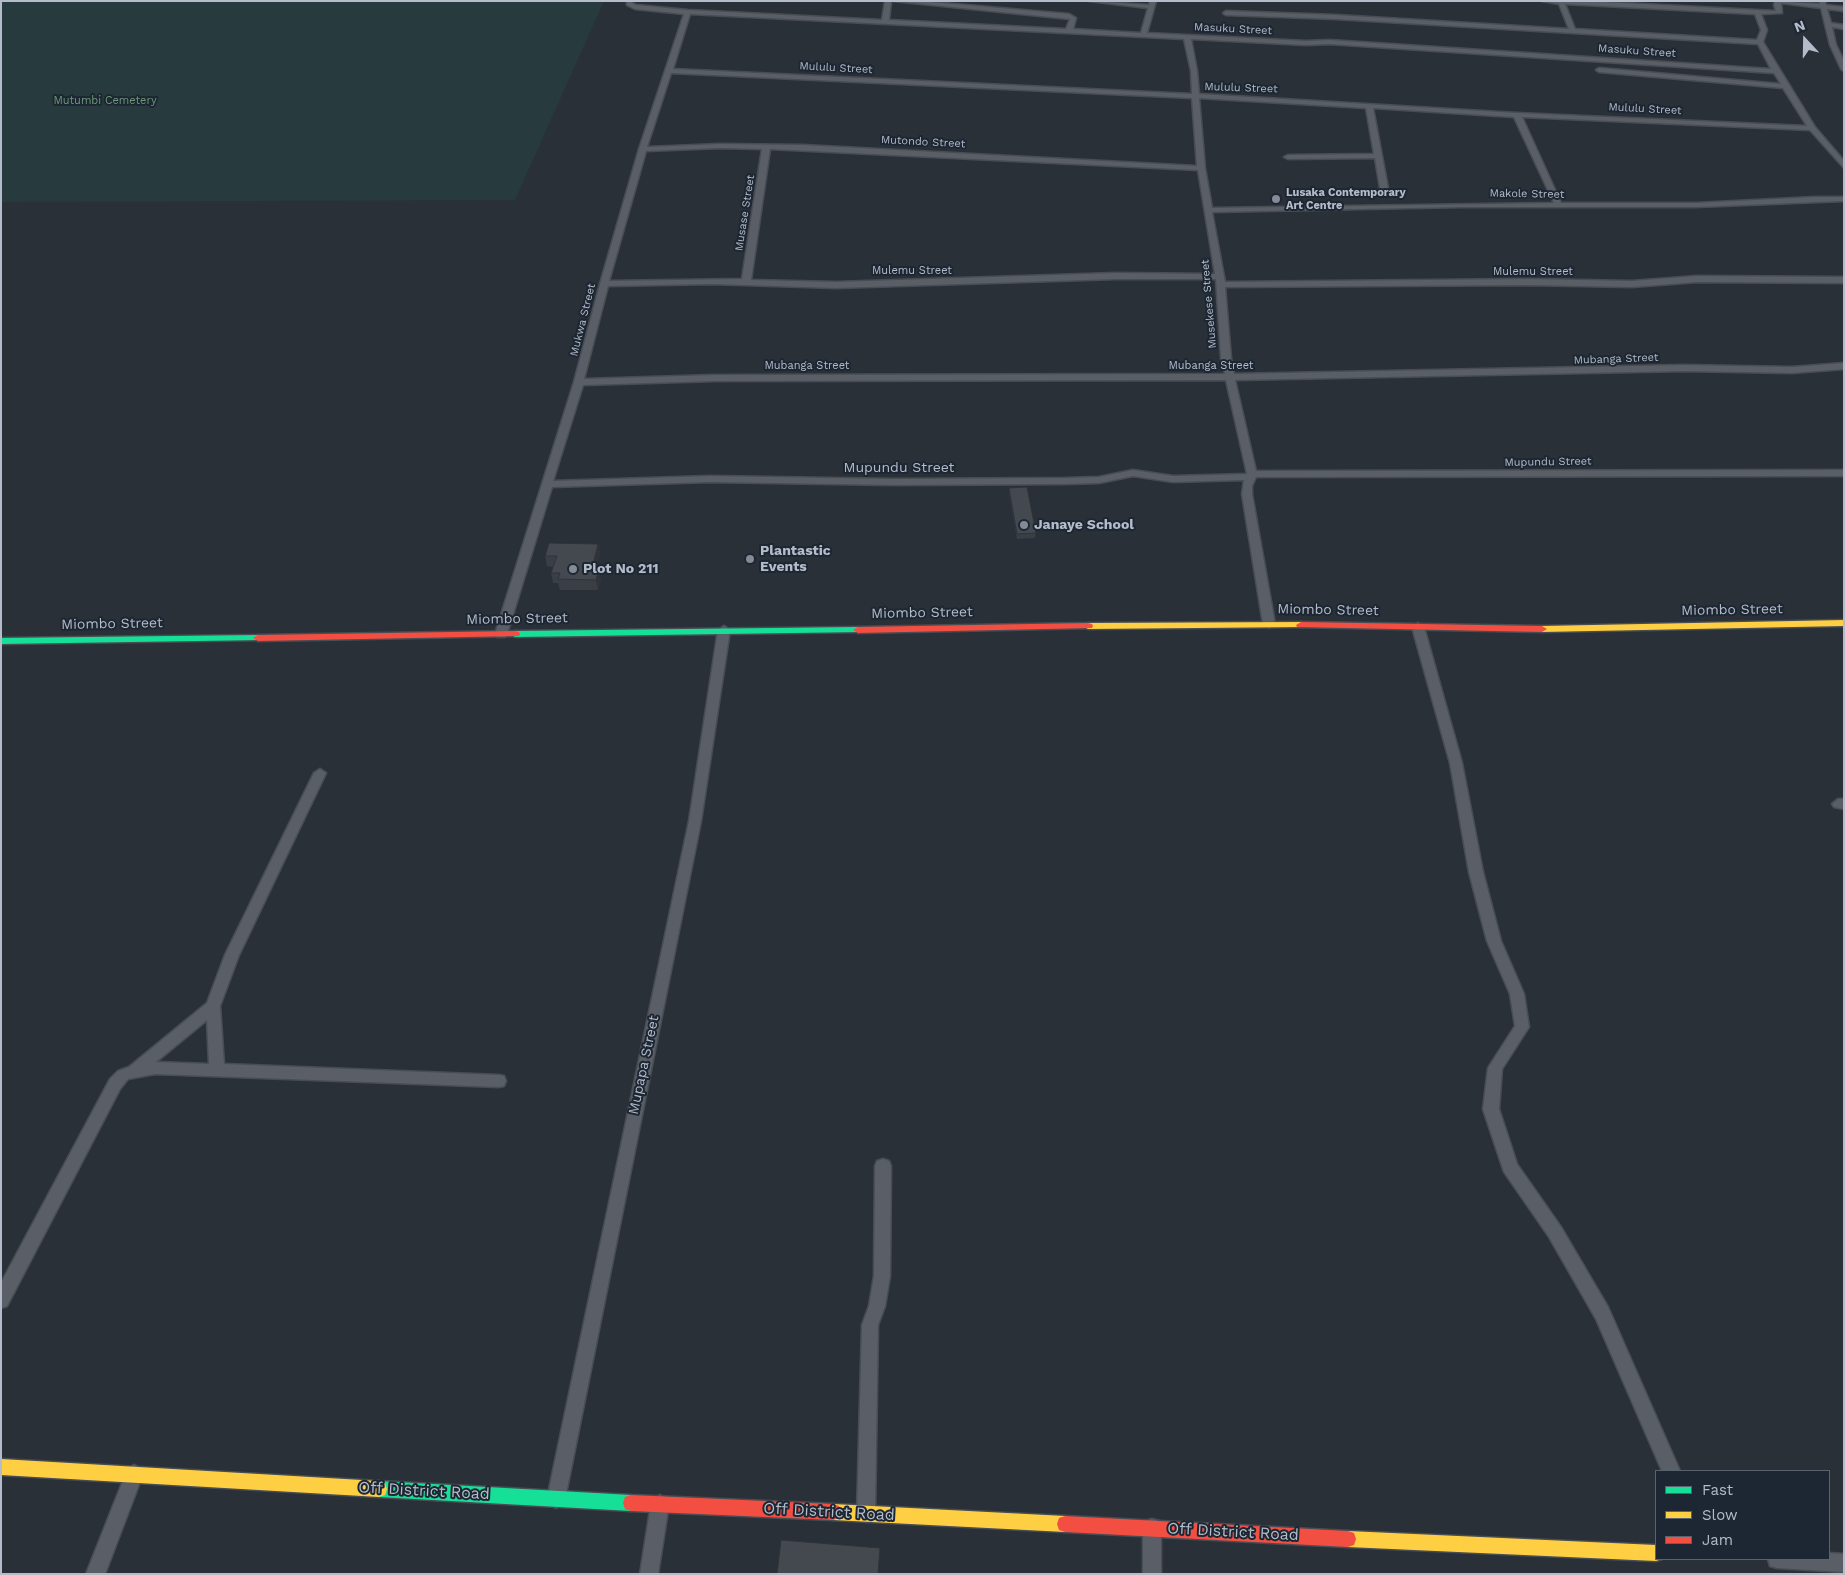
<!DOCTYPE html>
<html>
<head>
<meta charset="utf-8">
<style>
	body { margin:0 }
	#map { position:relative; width:1845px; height:1575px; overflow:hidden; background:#2a3038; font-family:"Work Sans",sans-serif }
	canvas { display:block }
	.frame { position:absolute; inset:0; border:2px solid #b4bcc9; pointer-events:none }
	.legend { position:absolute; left:1655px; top:1470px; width:175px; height:90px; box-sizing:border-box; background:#1d2633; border:1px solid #59626f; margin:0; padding:6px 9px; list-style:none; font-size:15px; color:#b4bcc9 }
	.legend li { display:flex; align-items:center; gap:10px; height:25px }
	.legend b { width:25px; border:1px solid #59626f }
	.north { position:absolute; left:1780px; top:15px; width:50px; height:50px; -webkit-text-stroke:4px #1d2633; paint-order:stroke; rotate:339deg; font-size:14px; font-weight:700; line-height:20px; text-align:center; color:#b4bcc9 }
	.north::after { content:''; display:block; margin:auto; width:18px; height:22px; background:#b4bcc9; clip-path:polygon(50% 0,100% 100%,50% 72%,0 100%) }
</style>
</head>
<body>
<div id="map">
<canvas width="1845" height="1575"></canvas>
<div class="frame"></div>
<ul class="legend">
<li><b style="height:6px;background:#16e098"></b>Fast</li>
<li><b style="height:6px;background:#ffcf43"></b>Slow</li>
<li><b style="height:6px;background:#f24e42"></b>Jam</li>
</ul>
<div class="north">N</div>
</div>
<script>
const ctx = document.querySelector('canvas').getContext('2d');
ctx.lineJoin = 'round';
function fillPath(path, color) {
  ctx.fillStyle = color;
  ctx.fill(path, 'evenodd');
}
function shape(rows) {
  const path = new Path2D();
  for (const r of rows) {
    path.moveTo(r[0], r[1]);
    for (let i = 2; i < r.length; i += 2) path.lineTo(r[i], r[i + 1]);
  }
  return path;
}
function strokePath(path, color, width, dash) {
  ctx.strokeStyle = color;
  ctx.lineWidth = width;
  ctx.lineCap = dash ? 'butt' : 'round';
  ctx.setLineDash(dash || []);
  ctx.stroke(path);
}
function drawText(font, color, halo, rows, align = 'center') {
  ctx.font = font + ' "Work Sans",sans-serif';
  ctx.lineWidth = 4;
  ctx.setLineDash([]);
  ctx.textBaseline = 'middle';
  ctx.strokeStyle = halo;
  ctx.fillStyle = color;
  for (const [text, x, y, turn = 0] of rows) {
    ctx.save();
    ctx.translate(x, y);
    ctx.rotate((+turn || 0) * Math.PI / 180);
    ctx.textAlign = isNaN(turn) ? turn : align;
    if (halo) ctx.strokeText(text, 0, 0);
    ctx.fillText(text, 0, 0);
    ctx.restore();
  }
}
const green = shape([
	[1,1,604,1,515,200,1,202]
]);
const street = shape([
	[627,1,633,1,632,3,636,5,688,10,882,20,885,1,891,1,889,20,1066,29,1070,19,893,1,920,1,1069,14,1076,18,1073,29,1141,33,1148,8,1089,1,1149,5,1150,1,1156,1,1147,33,1306,41,1329,40,1771,69,1758,44,1336,19,1226,15,1223,13,1226,11,1336,15,1569,29,1559,4,1542,1,1586,1,1776,11,1774,5,1775,1,1820,4,1819,1,1825,1,1826,5,1844,7,1844,11,1827,9,1831,23,1844,25,1844,29,1832,27,1836,45,1844,61,1844,71,1841,69,1830,45,1821,8,1781,3,1782,13,1761,14,1767,30,1763,42,1815,127,1844,161,1844,168,1810,130,1522,117,1561,203,1696,203,1815,197,1844,197,1844,201,1696,207,1463,207,1212,212,1225,282,1528,279,1632,281,1697,276,1844,277,1844,283,1697,282,1632,287,1528,285,1225,287,1231,358,1234,374,1684,365,1792,367,1844,363,1844,369,1792,373,1684,371,1235,380,1256,471,1844,470,1844,476,1256,477,1252,486,1252,494,1275,624,1269,628,1263,624,1242,494,1244,480,1173,482,1133,476,1099,483,1065,484,893,485,710,482,552,487,507,634,505,637,497,637,495,634,574,382,600,284,639,149,684,14,635,9,627,5,627,1],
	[1565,4,1755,14,1761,30,1757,40,1575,29,1565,4],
	[690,14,1184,39,1191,71,1192,94,673,69,690,14],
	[1191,39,1306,45,1329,44,1774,73,1781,84,1599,68,1596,70,1599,72,1783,88,1807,126,1517,113,1199,94,1197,71,1191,39],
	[671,73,1192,98,1197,166,803,145,720,144,647,147,671,73],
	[1199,98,1366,108,1374,154,1288,155,1284,157,1288,159,1375,158,1380,188,1384,190,1388,188,1373,108,1514,117,1554,203,1212,208,1205,168,1199,98],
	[720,148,762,149,742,279,609,281,646,151,720,148],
	[770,149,1198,170,1215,274,1116,273,836,282,751,280,770,149],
	[1116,279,1216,279,1221,358,1225,374,715,375,584,379,608,286,712,284,836,288,1116,279],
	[1226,380,1247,474,1173,476,1133,470,1099,477,1065,478,893,479,710,476,553,481,583,385,715,381,1226,380],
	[1418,623,1424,627,1462,763,1483,872,1501,941,1524,994,1529,1027,1502,1069,1499,1109,1517,1164,1561,1227,1608,1307,1680,1471,1662,1471,1596,1319,1549,1237,1504,1172,1483,1109,1488,1068,1515,1026,1510,994,1487,941,1469,872,1450,763,1412,627,1418,623],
	[724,626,730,630,701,821,565,1499,562,1505,556,1508,550,1505,547,1499,689,821,718,630,724,626],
	[320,769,326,773,239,955,220,1006,224,1064,499,1075,504,1076,506,1081,504,1086,499,1087,155,1074,128,1079,120,1089,7,1306,1,1308,1,1283,110,1079,118,1071,129,1067,207,1003,225,955,314,773,320,769],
	[207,1020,209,1064,156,1062,207,1020],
	[1838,799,1844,799,1844,809,1834,807,1832,804,1838,799],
	[883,1159,889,1161,891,1166,890,1276,885,1306,878,1325,875,1513,872,1519,866,1522,860,1519,857,1513,862,1325,869,1306,874,1276,875,1166,877,1161,883,1159],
	[134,1465,140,1468,143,1474,105,1574,86,1574,128,1468,134,1465],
	[660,1495,666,1498,669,1504,658,1574,640,1574,651,1504,654,1498,660,1495],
	[1152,1519,1159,1521,1161,1528,1161,1574,1143,1574,1143,1528,1145,1521,1152,1519],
	[1829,1553,1844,1554,1844,1572,1777,1568,1770,1566,1768,1559,1829,1559,1829,1553]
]);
const fast = shape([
	[858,627,863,630,862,632,515,637,510,634,515,631,858,627],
	[258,635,262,636,263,638,262,640,1,644,1,638,258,635],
	[379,1481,631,1495,637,1497,639,1503,637,1509,631,1511,379,1497,373,1495,371,1489,373,1483,379,1481]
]);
const slow = shape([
	[1844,620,1844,626,1542,632,1537,629,1542,626,1844,620],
	[1301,622,1306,625,1305,627,1088,629,1083,626,1088,623,1301,622],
	[1,1459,379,1481,385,1483,387,1489,385,1495,379,1497,1,1475,1,1459],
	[833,1504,1065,1516,1071,1518,1073,1524,1071,1530,1065,1532,833,1520,827,1518,825,1512,827,1506,833,1504],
	[1348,1531,1656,1545,1656,1559,1662,1559,1656,1561,1348,1547,1342,1545,1340,1539,1342,1533,1348,1531]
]);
const jam = shape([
	[1301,622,1542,626,1547,629,1542,632,1297,627,1296,625,1301,622],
	[1088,623,1092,624,1093,626,1092,628,858,633,853,630,858,627,1088,623],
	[515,631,519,632,520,634,519,636,258,641,253,638,258,635,515,631],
	[631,1495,833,1504,839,1506,841,1512,839,1518,833,1520,631,1511,625,1509,623,1503,625,1497,631,1495],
	[1065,1516,1348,1531,1354,1533,1356,1539,1354,1545,1348,1547,1065,1532,1059,1530,1057,1524,1059,1518,1065,1516]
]);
const wall = shape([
	[1009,488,1036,533,1035,538,1017,539,1009,493],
	[598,544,600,554,596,569,601,579,598,590,560,590,558,583,553,583,551,573,553,567,547,566,545,556]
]);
const shadedWall = shape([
	[598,544,600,554,594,579,592,569],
	[599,569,601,579,598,590,596,580]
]);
const building = shape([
	[1027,487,1036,533,1017,534,1009,488,1027,487],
	[549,543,598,544,592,569,599,569,596,580,558,579,560,573,551,573,557,556,545,556,549,543],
	[781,1540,880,1548,878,1574,777,1574,781,1540]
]);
const markers = [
	[1276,199,5,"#848b96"],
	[1024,525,5,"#848b96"],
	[750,559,5,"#848b96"],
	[573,569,5,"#848b96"]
];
const farStreetnames = [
	["Masuku Street",1233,29,3],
	["Masuku Street",1637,51,4],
	["Mululu Street",836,68,3],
	["Mululu Street",1241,88,2],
	["Mululu Street",1645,109,3],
	["Mutondo Street",923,142,3],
	["Makole Street",1527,194,1],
	["Musase Street",745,213,-81],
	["Mulemu Street",912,271],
	["Mulemu Street",1533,272],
	["Musekese Street",1209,304,-95],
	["Mukwa Street",583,320,-76],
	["Mubanga Street",1616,359,-2],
	["Mubanga Street",807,366],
	["Mubanga Street",1211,366],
	["Mupundu Street",1548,462,-1]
];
const farParknames = [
	["Mutumbi Cemetery",105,101]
];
const farPoinames = [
	["Lusaka Contemporary",1286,193],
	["Art Centre",1286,206]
];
const streetNames = [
	["Mupundu Street",899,468],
	["Miombo Street",1328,610,1],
	["Miombo Street",1732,610,-1],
	["Miombo Street",922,613,-1],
	["Miombo Street",517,619,-1],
	["Miombo Street",112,624,-1],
	["Mupapa Street",644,1065,-78]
];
const poiNames = [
	["Janaye School",1034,525],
	["Plantastic",760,551],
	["Events",760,567],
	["Plot No 211",583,569]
];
const nearStreetnames = [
	["Off District Road",424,1491,3],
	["Off District Road",829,1512,3],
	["Off District Road",1233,1532,3]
];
fillPath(green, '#273a3e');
strokePath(street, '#484c53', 3);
strokePath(fast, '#484c53', 3);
strokePath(slow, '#484c53', 3);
strokePath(jam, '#484c53', 3);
fillPath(street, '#5a5e66');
fillPath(fast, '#16e098');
fillPath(slow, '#ffcf43');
fillPath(jam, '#f24e42');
fillPath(wall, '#3a3f45');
fillPath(shadedWall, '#303338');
fillPath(building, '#444950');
strokePath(building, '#303338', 1);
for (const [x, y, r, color] of markers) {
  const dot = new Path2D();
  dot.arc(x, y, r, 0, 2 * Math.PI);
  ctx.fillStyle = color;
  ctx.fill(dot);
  strokePath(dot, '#1d2633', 2);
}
drawText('11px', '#b4bcc9', '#1d2633', farStreetnames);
drawText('11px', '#6b9a76', '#1d2633', farParknames);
drawText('bold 11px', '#b4bcc9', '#1d2633', farPoinames, 'left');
drawText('14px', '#b4bcc9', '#1d2633', streetNames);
drawText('bold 14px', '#b4bcc9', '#1d2633', poiNames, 'left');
drawText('16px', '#b4bcc9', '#1d2633', nearStreetnames);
</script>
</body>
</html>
